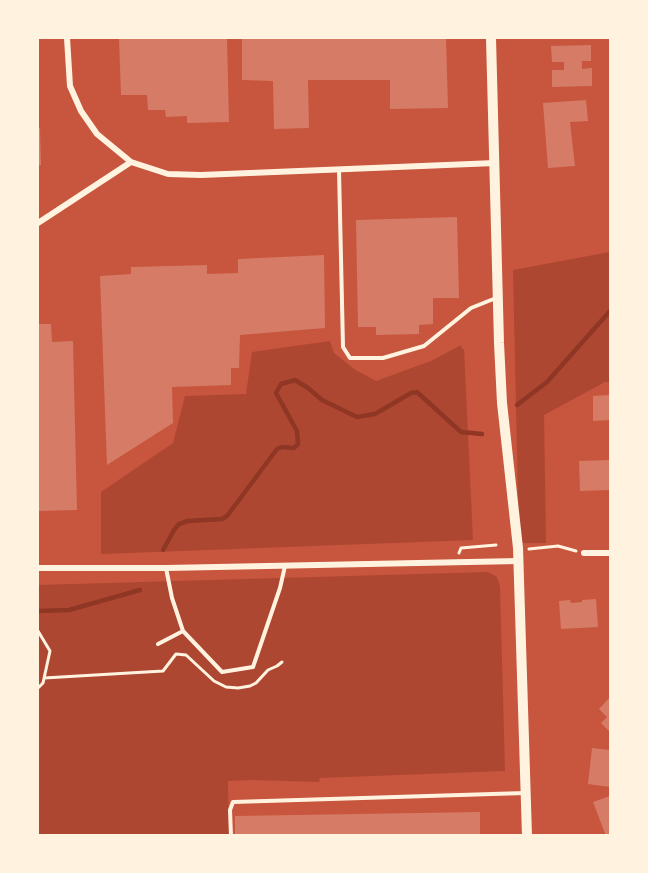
<!DOCTYPE html>
<html>
<head>
<meta charset="utf-8">
<style>
	body { margin:0 }
	#map { position:relative; width:648px; height:873px; overflow:hidden; background:#c8553d; font-family:Lato,sans-serif }
	canvas { display:block }
	.frame { position:absolute; inset:0; border:39px solid #fff3e0; pointer-events:none }
</style>
</head>
<body>
<div id="map">
<canvas width="648" height="873"></canvas>
<div class="frame"></div>
</div>
<script>
const ctx = document.querySelector('canvas').getContext('2d');
ctx.lineJoin = 'round';
function fillPath(path, color) {
  ctx.fillStyle = color;
  ctx.fill(path, 'evenodd');
}
function shape(rows) {
  const path = new Path2D();
  for (const r of rows) {
    path.moveTo(r[0], r[1]);
    for (let i = 2; i < r.length; i += 2) path.lineTo(r[i], r[i + 1]);
  }
  return path;
}
function strokePath(path, color, width, dash) {
  ctx.strokeStyle = color;
  ctx.lineWidth = width;
  ctx.lineCap = dash ? 'butt' : 'round';
  ctx.setLineDash(dash || []);
  ctx.stroke(path);
}
const green = shape([
	[610,252,610,382,605,382,544,415,546,543,519,543,513,270],
	[330,341,334,353,354,369,376,381,431,361,461,345,462,349,464,349,473,540,101,554,101,492,173,443,185,396,246,394,252,352],
	[488,572,497,577,500,586,505,771,320,778,319,782,253,780,228,781,229,835,38,835,38,585]
]);
const stream = shape([
	[517,405,547,382,610,311],
	[163,550,174,530,179,524,188,521,222,519,227,516,277,449,282,447,294,448,298,444,297,431,276,393,281,384,295,380,308,388,322,400,357,417,375,414,411,393,417,392,461,432,482,434],
	[38,611,69,610,140,590]
]);
const building = shape([
	[119,38,227,38,229,122,187,123,187,116,166,117,165,110,148,110,147,95,121,95],
	[242,38,446,38,448,108,390,109,390,80,308,80,309,128,274,129,273,81,242,80],
	[591,45,591,61,582,61,582,69,592,68,592,86,552,87,552,70,564,70,564,62,552,62,551,46],
	[586,100,588,121,570,122,575,166,548,168,543,103],
	[38,128,40,128,41,165,38,165],
	[457,217,459,298,433,298,433,324,419,325,419,334,376,335,376,327,358,327,356,220],
	[324,255,325,328,240,335,239,368,231,368,231,385,172,387,173,423,107,465,100,276,131,274,131,267,207,265,207,274,238,273,238,259],
	[38,324,51,324,52,342,73,341,77,510,38,511],
	[610,395,610,420,593,421,593,396],
	[610,460,610,490,580,491,579,461],
	[596,599,598,627,561,629,559,601,570,600,571,603,582,602,582,600],
	[610,697,610,732,601,723,607,717,599,709],
	[592,748,610,750,610,787,588,784],
	[610,796,610,836,606,836,593,802],
	[480,812,480,836,235,836,235,816]
]);
const path = shape([
	[529,549,558,546,576,551],
	[459,553,461,548,496,545],
	[38,631,50,651,43,683,38,688],
	[44,678,163,671,176,654,186,655,214,681,226,687,238,688,250,686,256,683,268,670,277,666,282,662]
]);
const service = shape([
	[339,170,343,347,350,358,383,358,424,346,471,308,496,298],
	[166,568,172,598,183,631,222,672,253,667,280,588,285,566],
	[158,644,183,631],
	[231,836,230,810,233,802,525,793]
]);
const minor = shape([
	[67,38,70,86,81,111,97,134,131,162,168,174,201,175,495,163],
	[38,223,131,162],
	[584,553,610,553],
	[38,568,166,568,519,561]
]);
const tertiary = shape([
	[491,38,499,343,502,403,518,548,527,836]
]);
fillPath(green, '#ae4732');
strokePath(stream, '#8f3625', 4.5);
fillPath(building, '#d67c66');
strokePath(path, '#fff3e0', 3);
strokePath(service, '#fff3e0', 4);
strokePath(minor, '#fff3e0', 6);
strokePath(tertiary, '#fff3e0', 10);
</script>
</body>
</html>
